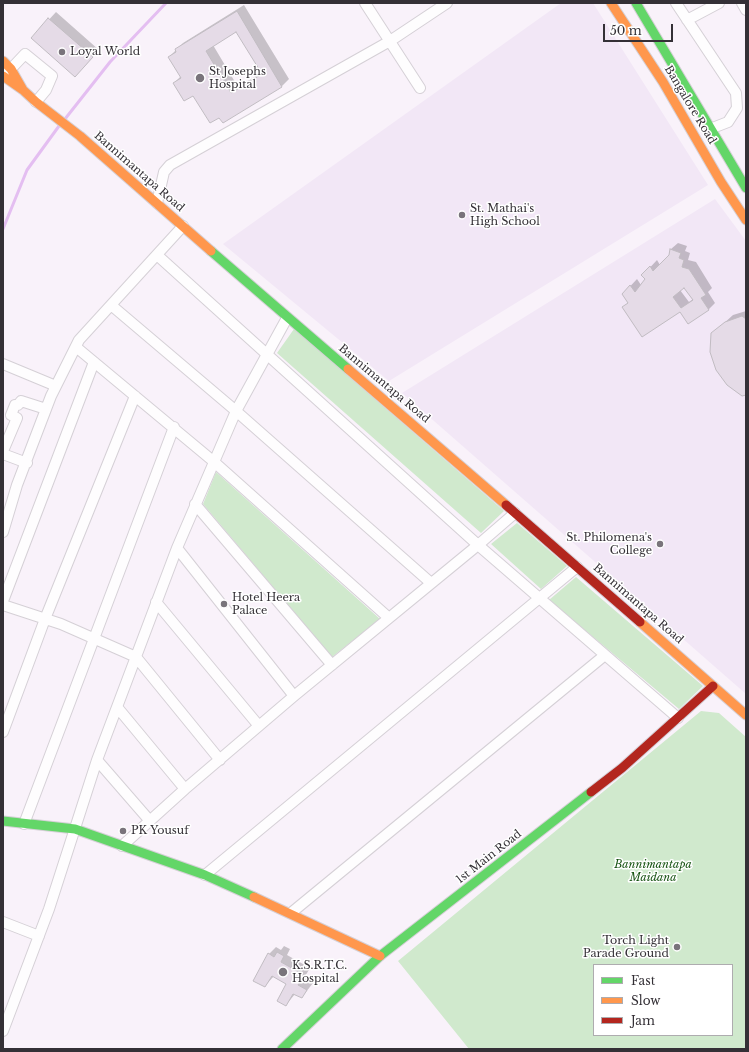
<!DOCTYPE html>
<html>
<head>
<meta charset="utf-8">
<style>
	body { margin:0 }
	#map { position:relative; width:749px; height:1052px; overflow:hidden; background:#f9f2fa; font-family:"Libre Baskerville",serif }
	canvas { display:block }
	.frame { position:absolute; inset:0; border:4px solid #343036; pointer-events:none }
	.legend { position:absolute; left:593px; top:964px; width:140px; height:72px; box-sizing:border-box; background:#fff; border:1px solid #aeacaf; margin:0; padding:5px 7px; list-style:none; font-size:12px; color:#343036 }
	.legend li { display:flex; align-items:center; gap:8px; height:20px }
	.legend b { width:20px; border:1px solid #aeacaf }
	.scale { position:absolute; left:603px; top:24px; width:70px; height:18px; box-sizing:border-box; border:2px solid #343036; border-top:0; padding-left:5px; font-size:12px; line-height:14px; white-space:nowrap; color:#343036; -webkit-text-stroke:3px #fff; paint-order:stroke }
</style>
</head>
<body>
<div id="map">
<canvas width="749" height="1052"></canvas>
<div class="frame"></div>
<ul class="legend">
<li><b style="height:5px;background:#63d668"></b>Fast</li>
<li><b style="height:5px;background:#ff974d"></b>Slow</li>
<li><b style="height:5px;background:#b3261e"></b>Jam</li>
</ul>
<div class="scale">50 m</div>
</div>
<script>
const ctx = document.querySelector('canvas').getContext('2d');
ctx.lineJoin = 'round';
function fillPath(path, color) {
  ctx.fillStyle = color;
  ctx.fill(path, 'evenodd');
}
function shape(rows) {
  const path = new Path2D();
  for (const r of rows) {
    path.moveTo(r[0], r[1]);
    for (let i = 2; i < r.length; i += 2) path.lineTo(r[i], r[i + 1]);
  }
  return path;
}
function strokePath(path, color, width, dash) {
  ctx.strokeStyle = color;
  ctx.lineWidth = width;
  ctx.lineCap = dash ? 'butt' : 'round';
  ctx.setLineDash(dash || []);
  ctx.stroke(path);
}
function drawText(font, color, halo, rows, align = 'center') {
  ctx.font = font + ' "Libre Baskerville",serif';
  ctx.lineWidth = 3;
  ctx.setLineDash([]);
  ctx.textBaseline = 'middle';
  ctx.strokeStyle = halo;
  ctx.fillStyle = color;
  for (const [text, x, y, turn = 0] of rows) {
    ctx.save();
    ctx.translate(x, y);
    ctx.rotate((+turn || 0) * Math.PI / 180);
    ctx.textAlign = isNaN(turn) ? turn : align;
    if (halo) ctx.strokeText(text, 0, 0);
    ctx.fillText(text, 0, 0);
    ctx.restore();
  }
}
const built = shape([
	[561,3,593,3,708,185,389,381,223,244],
	[715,199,746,241,746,694,402,393]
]);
const green = shape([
	[294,329,504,511,481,533,277,353],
	[216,472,380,619,332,657,203,504],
	[517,523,567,566,541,589,491,544],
	[576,577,703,686,679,709,549,600],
	[701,711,719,713,746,737,746,1049,469,1049,398,961],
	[594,965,732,965,732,1035,594,1035]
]);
const shadow = shape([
	[244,5,289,79,282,86,223,122,219,116,193,94,174,83,181,76,169,57,183,43],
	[236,31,262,72,238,87,213,45],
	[56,12,99,50,82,69,32,38],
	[678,243,687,246,685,251,690,253,688,260,696,262,712,288,708,292,715,303,708,310,681,311,624,307,629,302,623,294,637,279,641,285,646,279,643,275,657,260,660,265,670,256,671,249],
	[684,287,693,299,689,302,680,290],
	[746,311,746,394,712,334,733,315],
	[284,946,290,949,287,955,310,968,304,978,313,983,302,997,295,994,286,1005,288,983,274,976,265,986,269,954,276,947,281,950]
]);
const stream = shape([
	[65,119,110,62,166,3],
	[3,229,27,170,59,126]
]);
const building = shape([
	[237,11,282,87,223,123,219,118,210,123,193,96,184,101,173,83,181,78,168,57,176,52,175,49,237,11],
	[236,32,262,74,231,93,206,51,236,32],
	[48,18,93,57,75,77,31,38,48,18],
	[670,249,681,253,679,258,684,260,682,267,689,269,706,295,701,298,709,310,688,324,680,312,642,337,622,307,628,303,622,294,630,285,635,292,645,279,641,275,650,266,653,271,669,255,670,249],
	[684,288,693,300,681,308,673,297,684,288],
	[742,316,746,319,746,395,742,396,727,385,716,370,710,352,711,333,725,322,742,316],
	[277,952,284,956,281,962,304,975,298,985,307,990,302,998,293,994,286,1006,277,1001,286,984,272,976,265,987,253,981,268,953,274,957,277,952]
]);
const street = shape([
	[365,3,420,88],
	[676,3,736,93,737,108,728,122,710,129],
	[742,3,746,10],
	[687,20,719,3],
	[8,72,25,54,52,76,46,90,36,102],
	[157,203,164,172,170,165,390,41,447,3],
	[157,255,478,545,678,718],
	[111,305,236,411,431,583],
	[76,347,213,461,389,618],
	[3,364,56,386],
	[3,451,17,418,11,415,15,405,18,405,21,401,46,409],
	[3,454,27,463],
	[195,504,332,665],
	[3,532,17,485,51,396,79,340,183,226],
	[177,548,294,696],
	[3,601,94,362],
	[156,602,259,726],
	[3,605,61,624,136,657,220,760],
	[117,707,185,789],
	[3,732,45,619,135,396],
	[97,760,150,821],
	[24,824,174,427],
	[122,846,185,789,294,696,478,545,515,513],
	[205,875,577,567],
	[291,913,605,655],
	[3,922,39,936],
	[3,1031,49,909,97,760,177,548,236,411,287,318]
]);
const fast = shape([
	[636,3,746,188],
	[211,251,348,369],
	[3,821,75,829,205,875,254,897],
	[282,1049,380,956,591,792]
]);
const slow = shape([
	[611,3,663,82,721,182,746,220],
	[3,61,11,69,23,90,36,102,80,136,211,251],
	[3,76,23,90],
	[348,369,506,505],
	[640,622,746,715],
	[254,897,380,956]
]);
const jam = shape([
	[506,505,640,622],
	[591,792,622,768,713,686]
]);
const markers = [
	[62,52,4,"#79747b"],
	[200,78,5,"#79747b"],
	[462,215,4,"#79747b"],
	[660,544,4,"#79747b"],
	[224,604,4,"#79747b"],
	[123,831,4,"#79747b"],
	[677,947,4,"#79747b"],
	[283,972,5,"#79747b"]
];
const poiNames = [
	["Loyal World",70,52],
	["St Josephs",209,72],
	["Hospital",209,85],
	["St. Mathai's",470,209],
	["High School",470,222],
	["St. Philomena's",652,538,"right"],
	["College",652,551,"right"],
	["Hotel Heera",232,598],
	["Palace",232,611],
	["PK Yousuf",131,831],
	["Torch Light",669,941,"right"],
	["Parade Ground",669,954,"right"],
	["K.S.R.T.C.",292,966],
	["Hospital",292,979]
];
const streetNames = [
	["Bangalore Road",690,105,59],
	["Bannimantapa Road",139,172,41],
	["Bannimantapa Road",384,384,40],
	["Bannimantapa Road",638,604,41],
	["1st Main Road",489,857,-38]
];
const parkNames = [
	["Bannimantapa",653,865],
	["Maidana",653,878]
];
fillPath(built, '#f2e7f6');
fillPath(green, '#d0e9cd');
fillPath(shadow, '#0003');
strokePath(stream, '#e4bef1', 3);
fillPath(building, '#e5dbe7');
strokePath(building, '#c1bcc2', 1);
strokePath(street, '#d5d0d6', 12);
strokePath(fast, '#d5d0d6', 11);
strokePath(slow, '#d5d0d6', 11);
strokePath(jam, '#d5d0d6', 11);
strokePath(street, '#fefdfe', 10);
strokePath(fast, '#63d668', 9);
strokePath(slow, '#ff974d', 9);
strokePath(jam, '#b3261e', 9);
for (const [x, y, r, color] of markers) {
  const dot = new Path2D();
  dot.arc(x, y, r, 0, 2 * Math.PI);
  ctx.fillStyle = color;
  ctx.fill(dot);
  strokePath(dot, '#fff', 1.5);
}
drawText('11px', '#343036', '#fff', poiNames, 'left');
drawText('11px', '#343036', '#fff', streetNames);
drawText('italic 11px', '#155211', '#fff', parkNames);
</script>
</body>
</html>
